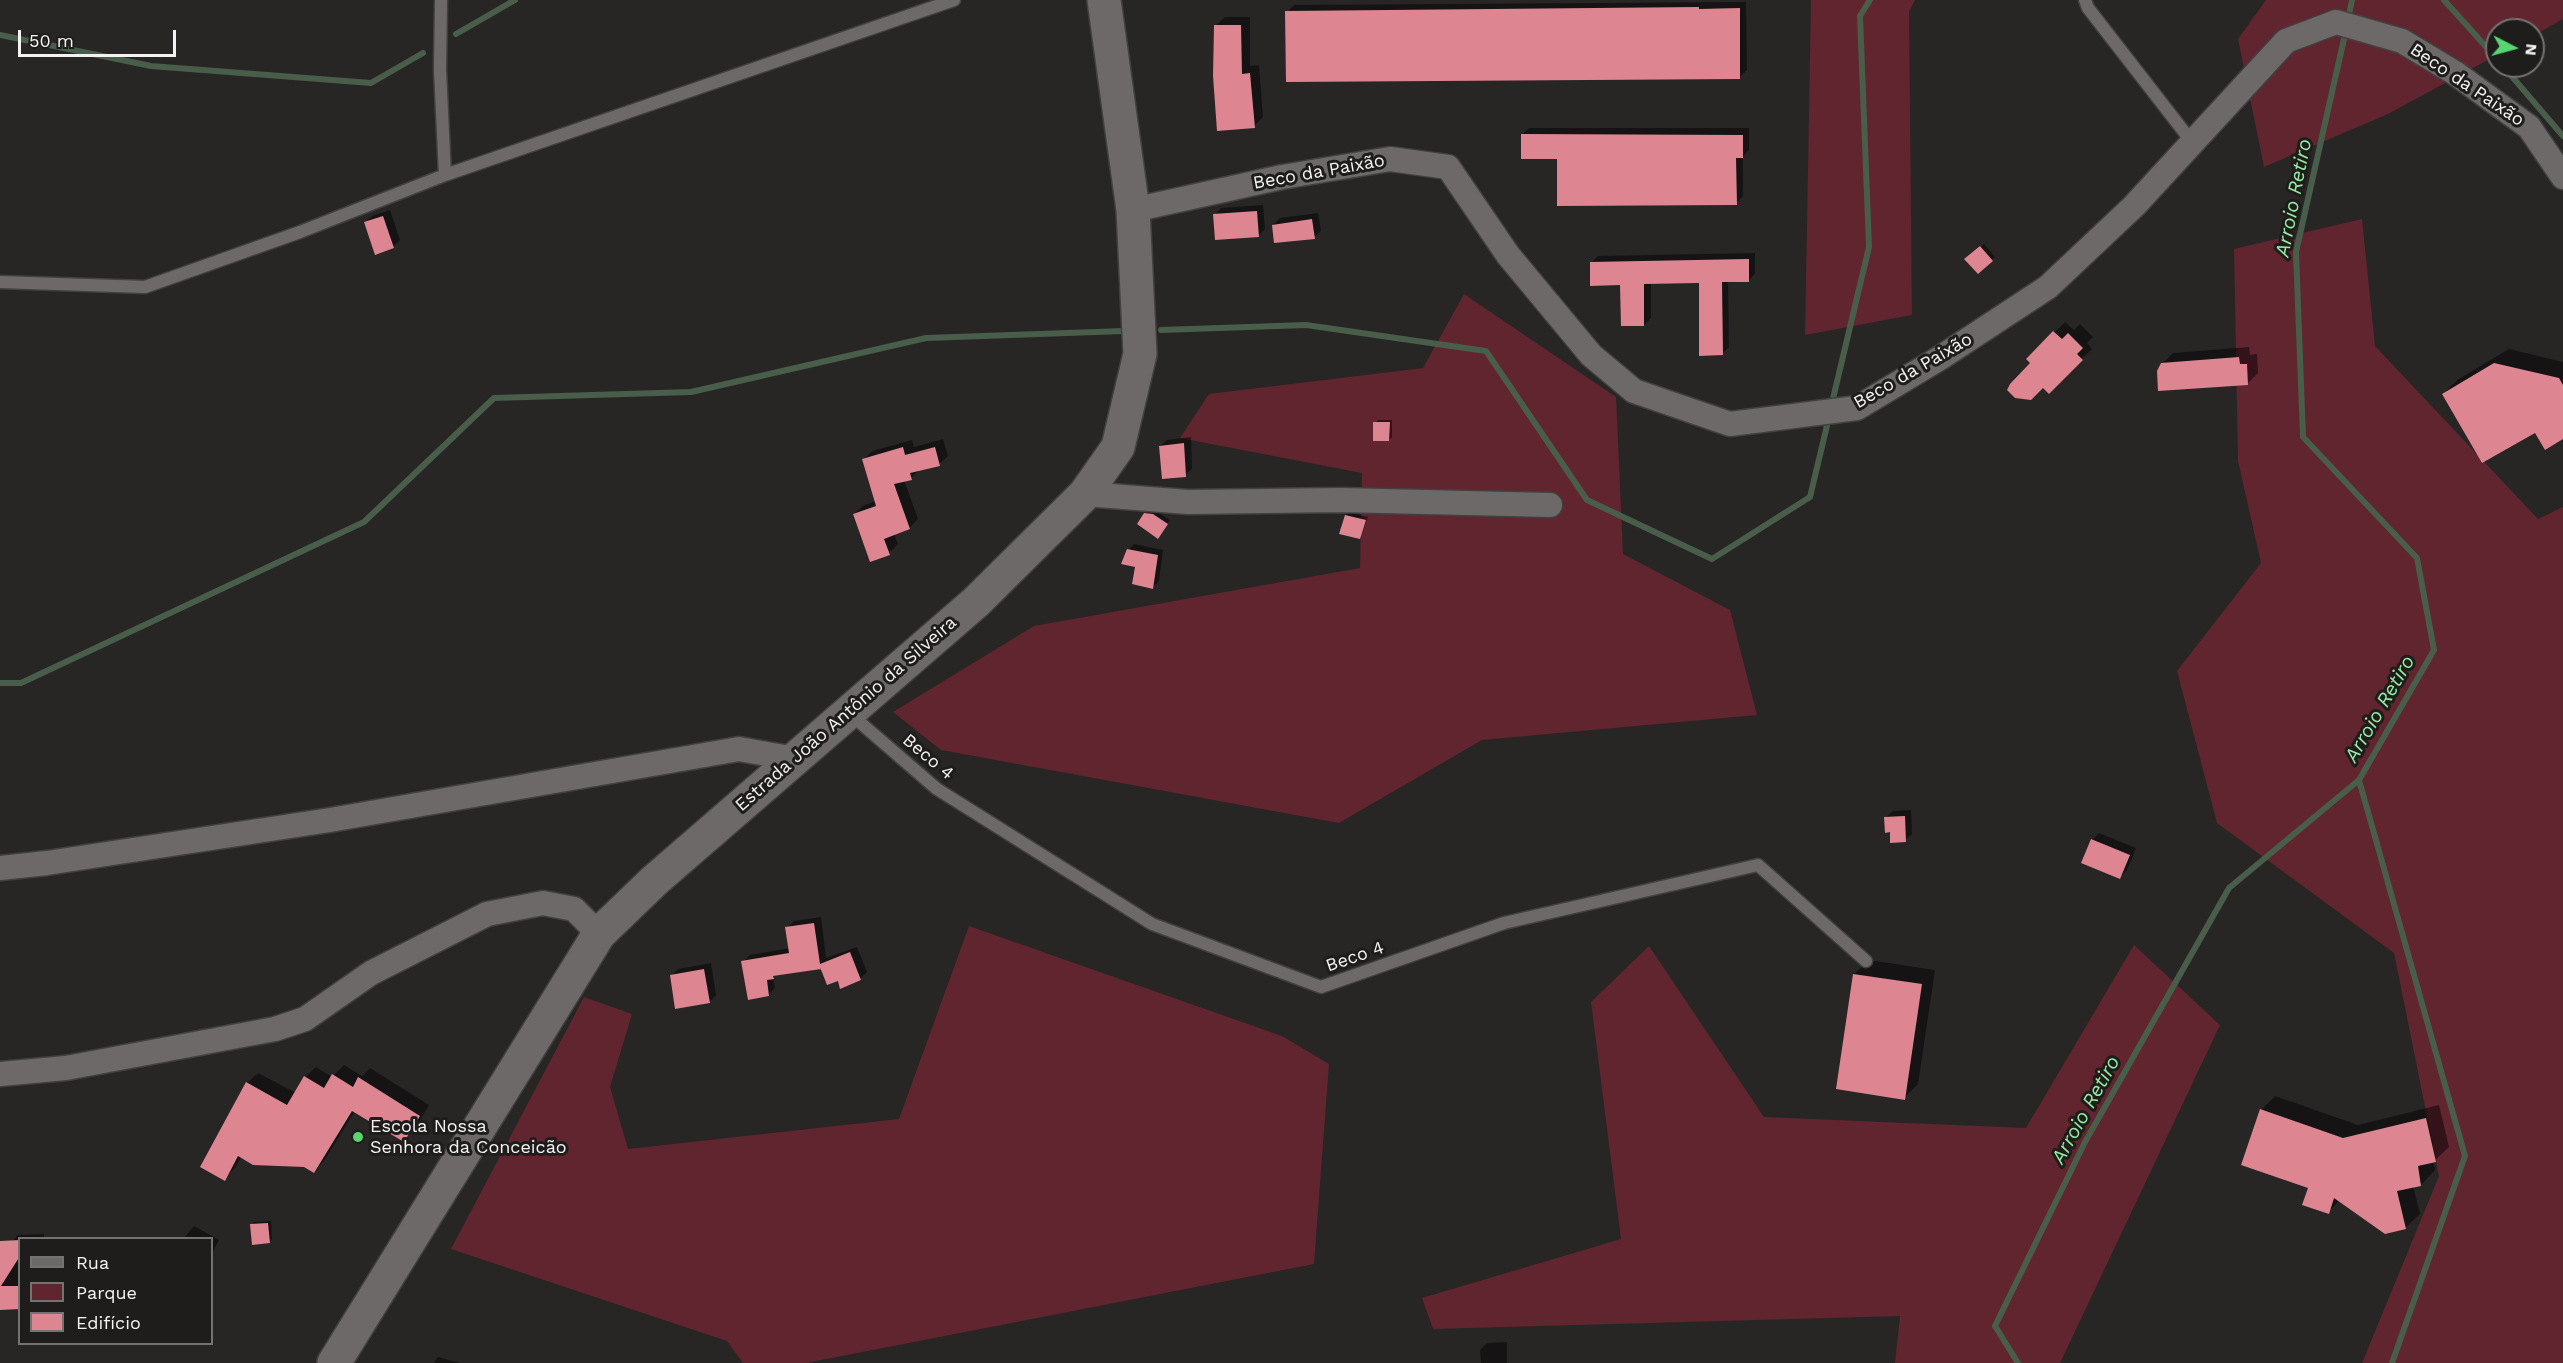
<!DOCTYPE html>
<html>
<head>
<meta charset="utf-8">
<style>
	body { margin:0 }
	#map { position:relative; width:2563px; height:1363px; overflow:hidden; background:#282525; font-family:"Work Sans",sans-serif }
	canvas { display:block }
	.legend { position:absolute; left:18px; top:1237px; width:195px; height:108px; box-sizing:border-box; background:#1f1c1c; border:2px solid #747272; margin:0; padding:8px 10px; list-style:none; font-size:18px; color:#f4f2f2 }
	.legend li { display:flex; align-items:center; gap:12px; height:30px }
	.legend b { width:30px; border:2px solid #747272 }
	.north { position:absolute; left:2485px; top:18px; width:60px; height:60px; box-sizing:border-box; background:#1f1c1c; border:2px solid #747272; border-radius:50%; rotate:96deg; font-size:16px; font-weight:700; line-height:24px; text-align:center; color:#f4f2f2 }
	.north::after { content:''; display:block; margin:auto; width:21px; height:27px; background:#57d570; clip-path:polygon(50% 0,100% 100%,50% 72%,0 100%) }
	.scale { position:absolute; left:18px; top:30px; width:158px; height:27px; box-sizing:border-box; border:3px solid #f4f2f2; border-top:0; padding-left:8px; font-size:18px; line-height:21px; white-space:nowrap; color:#f4f2f2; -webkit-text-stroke:4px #1f1c1c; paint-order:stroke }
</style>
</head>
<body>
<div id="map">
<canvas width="2563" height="1363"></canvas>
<ul class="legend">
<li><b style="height:8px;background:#6d6969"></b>Rua</li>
<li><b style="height:16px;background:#60252f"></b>Parque</li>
<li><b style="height:16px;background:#dd8691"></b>Edifício</li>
</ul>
<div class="north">N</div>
<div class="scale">50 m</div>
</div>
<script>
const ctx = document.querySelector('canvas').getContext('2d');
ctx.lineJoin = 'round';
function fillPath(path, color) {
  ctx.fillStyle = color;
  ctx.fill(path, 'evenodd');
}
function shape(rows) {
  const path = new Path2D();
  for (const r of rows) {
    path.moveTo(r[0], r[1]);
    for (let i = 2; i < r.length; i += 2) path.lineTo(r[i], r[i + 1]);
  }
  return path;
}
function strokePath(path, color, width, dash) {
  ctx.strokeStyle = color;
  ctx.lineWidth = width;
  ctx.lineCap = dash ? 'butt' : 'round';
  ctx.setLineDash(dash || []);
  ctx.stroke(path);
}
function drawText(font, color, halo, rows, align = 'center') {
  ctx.font = font + ' "Work Sans",sans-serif';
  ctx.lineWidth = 6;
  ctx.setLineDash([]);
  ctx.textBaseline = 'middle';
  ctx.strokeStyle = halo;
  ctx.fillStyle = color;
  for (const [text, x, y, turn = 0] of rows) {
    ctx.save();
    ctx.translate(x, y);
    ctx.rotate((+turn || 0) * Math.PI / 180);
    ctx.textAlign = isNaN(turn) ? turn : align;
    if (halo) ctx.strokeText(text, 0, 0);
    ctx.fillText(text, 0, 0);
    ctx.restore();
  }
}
const green = shape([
	[1811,0,1915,0,1909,12,1912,315,1805,335],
	[2266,0,2563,0,2563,19,2533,36,2533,30,2497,30,2497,55,2388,114,2264,167,2238,39],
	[2362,219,2375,346,2538,519,2563,507,2563,1363,2362,1363,2439,1176,2394,953,2217,823,2177,671,2261,563,2238,461,2234,249],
	[1464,294,1616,397,1623,554,1730,610,1757,715,1482,740,1339,823,941,750,893,712,1034,626,1360,568,1362,473,1180,438,1209,394,1423,368],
	[969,926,1282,1036,1329,1064,1314,1264,806,1363,743,1363,727,1341,451,1249,584,997,632,1014,610,1087,628,1149,899,1119],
	[2134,945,2220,1025,2060,1363,1895,1363,1900,1316,1433,1329,1422,1298,1621,1239,1591,1002,1649,946,1764,1117,2026,1128]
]);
const shadow = shape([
	[1746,2,1747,70,1740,77,1287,12,1294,5],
	[1225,17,1250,17,1250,66,1259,65,1263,117,1254,126,1215,26],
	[1529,128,1749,128,1749,150,1743,156,1743,196,1736,203,1522,135],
	[1263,205,1265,229,1258,236,1215,215,1221,208],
	[390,210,400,240,393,247,365,222,372,216],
	[1318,213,1321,231,1314,237,1273,225,1280,218],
	[1984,244,1995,257,1978,272,1967,259],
	[1755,253,1755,274,1748,281,1728,281,1729,347,1722,354,1700,282,1651,283,1651,318,1644,325,1622,283,1591,263,1598,256],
	[2065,322,2074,330,2080,324,2093,337,2087,343,2092,349,2048,391,2028,359],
	[2249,347,2250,355,2257,354,2258,373,2247,384,2162,364,2173,353],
	[2509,349,2563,362,2563,438,2535,431,2443,394,2457,380],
	[1378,420,1392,420,1392,437,1389,440,1375,423],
	[1191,437,1192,469,1185,475,1160,446,1167,440],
	[943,439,948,456,939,464,920,469,911,478,904,480,918,519,909,528,894,534,898,544,889,553,854,514,863,506,876,501,863,460,872,451,912,440,914,447],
	[1149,511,1156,511,1170,520,1161,534,1145,514],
	[1349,512,1368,517,1360,538,1346,515],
	[1134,544,1163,550,1159,581,1153,587,1136,566,1128,550],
	[1911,810,1912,834,1905,840,1891,831,1886,817,1893,811],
	[2099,833,2136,848,2127,870,2120,877,2092,840],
	[821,917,826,958,857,947,867,972,860,979,838,979,822,966,777,974,773,977,775,988,768,995,743,962,750,955,790,948,787,928,794,921],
	[1869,960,1935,970,1918,1084,1904,1098,1854,974],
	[711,963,716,995,709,1002,672,975,678,969],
	[344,1065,362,1076,370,1068,429,1105,414,1130,403,1141,355,1111,324,1161,314,1172,305,1166,241,1157,235,1168,224,1179,247,1083,258,1073,296,1093,305,1077,316,1067,332,1077],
	[2275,1096,2358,1125,2439,1105,2449,1147,2433,1162,2435,1170,2421,1185,2413,1186,2420,1214,2405,1228,2340,1200,2328,1212,2261,1110],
	[271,1221,272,1239,269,1242,251,1225,254,1222],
	[194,1226,219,1240,212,1254,212,1238,184,1238],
	[44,1234,44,1238,20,1238,20,1308,0,1308,0,1246,11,1242,18,1235],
	[1507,1342,1507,1363,1481,1363,1480,1350,1487,1343],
	[438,1357,460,1363,434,1363]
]);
const stream = shape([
	[2444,0,2497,59],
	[2348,20,2352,0],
	[456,34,515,0],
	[0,35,151,66,371,83,423,53],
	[2503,66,2563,136],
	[1161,330,1306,325,1486,351,1587,500,1712,559,1810,497,1829,417],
	[1831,407,1869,247,1860,16,1870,0],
	[0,683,21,683,364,522,494,398,691,392,926,338,1124,331],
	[2359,780,2465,1156,2392,1363],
	[2018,1363,1995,1326,2085,1142,2229,888,2359,780,2434,650,2417,558,2303,437,2296,252,2346,30]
]);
const building = shape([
	[1699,7,1699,9,1740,8,1740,79,1286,82,1285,11],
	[1214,25,1241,25,1242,74,1250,73,1255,128,1217,131,1213,76],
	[1521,134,1743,135,1743,158,1736,158,1737,205,1557,206,1557,159,1521,159],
	[1257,211,1259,237,1215,240,1213,214],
	[383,216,394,248,375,255,364,222],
	[1312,219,1315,239,1274,243,1272,225],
	[1980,246,1993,261,1978,274,1964,259],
	[1749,259,1749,282,1722,282,1723,355,1699,356,1699,283,1644,284,1644,326,1621,326,1620,285,1590,286,1590,262],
	[2053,331,2062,339,2068,333,2083,348,2077,354,2083,360,2049,394,2043,388,2031,400,2015,398,2007,390,2010,384,2030,363,2026,359],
	[2239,357,2240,364,2247,364,2248,385,2158,391,2157,371,2161,363],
	[2494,363,2559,378,2563,385,2563,439,2545,450,2535,433,2482,463,2442,394],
	[1373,422,1390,422,1389,441,1373,441],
	[1184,443,1186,477,1162,479,1159,446],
	[903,447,905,455,935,447,940,466,910,473,912,480,894,484,910,529,884,539,890,555,870,562,853,514,876,506,862,459],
	[1144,513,1153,514,1168,524,1158,539,1137,524],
	[1345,515,1366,520,1360,539,1339,534],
	[1127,549,1158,555,1153,589,1132,584,1135,567,1121,564],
	[1905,816,1906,842,1890,843,1890,832,1885,833,1884,817],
	[2091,839,2130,855,2120,879,2081,863],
	[814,923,820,964,850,952,861,980,840,989,838,981,827,985,820,967,821,969,773,976,774,979,767,980,769,996,748,1000,741,961,789,953,785,927],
	[704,969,710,1003,675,1009,670,975],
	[1853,974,1922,984,1905,1100,1836,1089],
	[332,1074,353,1087,358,1077,420,1116,404,1142,352,1111,314,1173,304,1167,253,1165,238,1156,225,1181,200,1167,246,1082,287,1105,304,1076,324,1088],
	[2260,1109,2343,1138,2426,1118,2436,1162,2418,1166,2421,1186,2397,1191,2406,1229,2385,1234,2334,1198,2329,1214,2302,1205,2308,1188,2241,1165],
	[268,1223,270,1243,252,1245,250,1224],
	[20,1240,20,1256,1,1286,20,1286,20,1309,0,1310,0,1241]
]);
const lane = shape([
	[441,0,440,70,445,175],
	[2085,0,2088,8,2192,142],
	[0,282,145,287,300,232,445,175,954,0],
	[849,713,937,789,1152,924,1321,987,1504,923,1758,865,1866,961]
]);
const street = shape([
	[1133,210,1282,177,1390,159,1448,167,1508,255,1591,355,1634,391,1730,424,1857,408,1940,358,2048,287,2134,206,2286,41,2336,22,2402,41,2455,73,2529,127,2563,177],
	[1085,494,1188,502,1341,500,1550,505],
	[0,868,47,863,330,820,739,749,795,759],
	[0,1074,66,1068,275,1029,305,1019,371,973,487,914,543,903,574,909,599,934]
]);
const secondary = shape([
	[334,1363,599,934,654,881,976,602,1085,494,1118,447,1140,354,1133,210,1104,0]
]);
const markers = [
	[358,1137,6,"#57d570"]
];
const streetNames = [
	["Beco da Paixão",2467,85,34],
	["Beco da Paixão",1319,172,-10],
	["Beco da Paixão",1913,371,-30],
	["Estrada João Antônio da Silveira",846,714,-41],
	["Beco 4",928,757,40],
	["Beco 4",1355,957,-19]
];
const poiNames = [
	["Escola Nossa",370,1127],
	["Senhora da Conceicão",370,1148]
];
const waterNames = [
	["Arroio Retiro",2294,198,-79],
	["Arroio Retiro",2380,709,-60],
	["Arroio Retiro",2086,1110,-61]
];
fillPath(green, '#60252f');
fillPath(shadow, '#0007');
strokePath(stream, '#495d4b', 6);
fillPath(building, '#dd8691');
strokePath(lane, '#434040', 15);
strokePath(street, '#434040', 27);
strokePath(secondary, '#434040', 36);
strokePath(lane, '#6d6969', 12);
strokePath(street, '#6d6969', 24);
strokePath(secondary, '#6d6969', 33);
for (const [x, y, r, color] of markers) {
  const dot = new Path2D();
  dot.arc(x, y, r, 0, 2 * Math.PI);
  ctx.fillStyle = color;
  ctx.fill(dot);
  strokePath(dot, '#1f1c1c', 2);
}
drawText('18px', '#f4f2f2', '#1f1c1c', streetNames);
drawText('18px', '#f4f2f2', '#1f1c1c', poiNames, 'left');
drawText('italic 20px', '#93ec9f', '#1f1c1c', waterNames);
</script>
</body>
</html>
